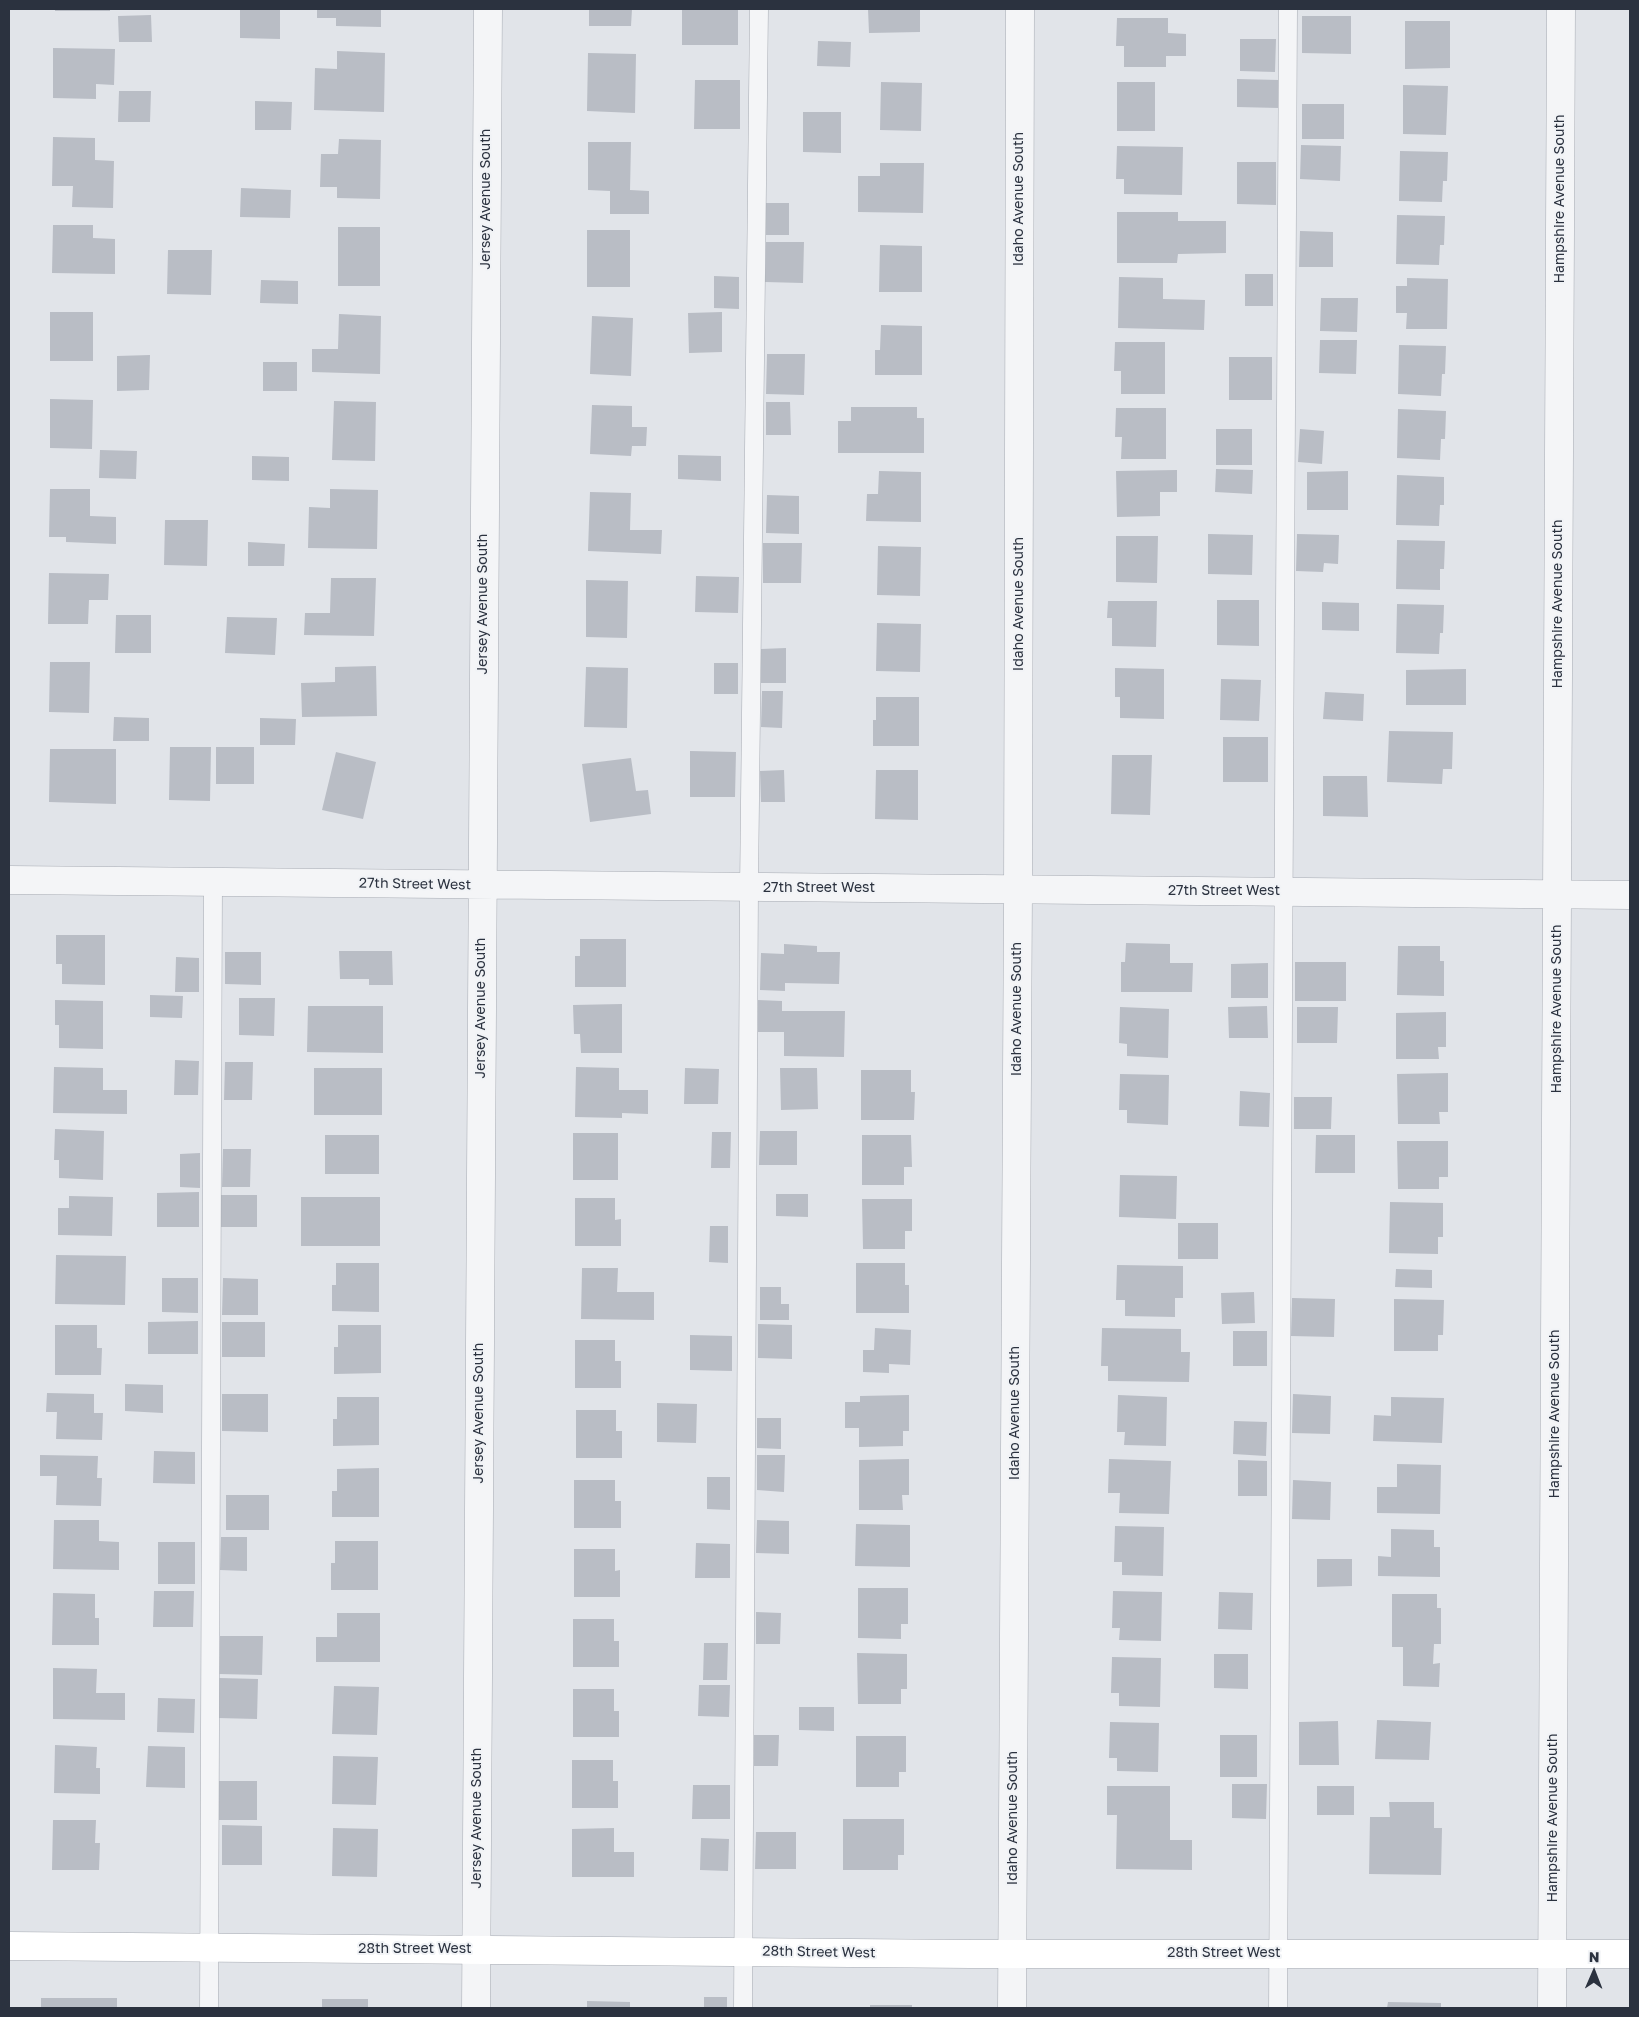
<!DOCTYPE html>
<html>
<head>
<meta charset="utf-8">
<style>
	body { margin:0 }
	#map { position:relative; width:1639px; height:2017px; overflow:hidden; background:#e1e4e9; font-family:"Golos Text",sans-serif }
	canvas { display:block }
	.frame { position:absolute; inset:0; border:10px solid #2b323f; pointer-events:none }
	.north { position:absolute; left:1569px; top:1947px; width:50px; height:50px; -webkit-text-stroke:4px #f1f3f6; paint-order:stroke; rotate:1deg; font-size:14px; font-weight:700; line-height:20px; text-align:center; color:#2b323f }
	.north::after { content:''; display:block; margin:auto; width:18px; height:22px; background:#2b323f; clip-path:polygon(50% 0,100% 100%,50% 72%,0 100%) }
</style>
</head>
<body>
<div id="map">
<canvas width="1639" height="2017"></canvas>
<div class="frame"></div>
<div class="north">N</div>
</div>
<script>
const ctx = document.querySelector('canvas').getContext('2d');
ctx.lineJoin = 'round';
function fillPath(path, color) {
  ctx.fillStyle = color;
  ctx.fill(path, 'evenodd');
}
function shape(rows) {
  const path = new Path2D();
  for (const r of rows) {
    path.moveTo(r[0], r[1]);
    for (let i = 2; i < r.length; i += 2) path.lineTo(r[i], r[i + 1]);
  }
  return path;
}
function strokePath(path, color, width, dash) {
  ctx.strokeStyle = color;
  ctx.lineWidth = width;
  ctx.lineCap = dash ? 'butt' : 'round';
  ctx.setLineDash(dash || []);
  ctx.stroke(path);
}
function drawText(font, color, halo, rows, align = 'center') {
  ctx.font = font + ' "Golos Text",sans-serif';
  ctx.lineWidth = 4;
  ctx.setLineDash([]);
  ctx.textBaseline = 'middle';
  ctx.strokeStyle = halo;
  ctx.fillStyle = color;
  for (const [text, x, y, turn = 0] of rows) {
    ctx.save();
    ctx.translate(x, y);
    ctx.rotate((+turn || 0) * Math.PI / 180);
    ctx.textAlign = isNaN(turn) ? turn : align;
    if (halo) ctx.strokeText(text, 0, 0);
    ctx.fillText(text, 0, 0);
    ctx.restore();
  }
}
const building = shape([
	[55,9,110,9,110,11,55,11],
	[240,9,280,9,280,39,240,38],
	[317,9,381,9,381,27,336,26,336,18,317,18],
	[589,9,632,9,631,26,589,26],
	[682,9,738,9,738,45,682,45],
	[868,9,920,9,920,32,869,33],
	[151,15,152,42,119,42,118,16],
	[1302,16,1351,16,1351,54,1302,53],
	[1117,18,1168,18,1168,33,1186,34,1186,56,1166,56,1166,67,1124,67,1124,46,1116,46],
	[1405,21,1450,21,1450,68,1405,69],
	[1240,39,1276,39,1275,72,1240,71],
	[818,41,851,42,850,67,817,66],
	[53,48,115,49,114,85,96,84,96,99,53,98],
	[337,51,385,53,384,112,314,110,315,68,337,69],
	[588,53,636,54,635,113,587,111],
	[1237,79,1279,80,1279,108,1237,107],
	[695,80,740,80,740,129,694,129],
	[881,82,922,83,921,131,880,130],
	[1117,82,1155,82,1155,131,1117,131],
	[1403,85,1448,86,1446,135,1403,134],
	[119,91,151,91,150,122,118,122],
	[255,101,292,102,291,130,255,130],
	[1302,104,1344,104,1344,139,1302,139],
	[803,112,841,112,841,153,803,152],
	[53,137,95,138,95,160,114,161,113,208,72,207,73,186,52,186],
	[339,139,381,140,380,199,337,198,337,187,320,187,321,154,338,154],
	[588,142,631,142,630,190,649,191,649,214,610,214,610,191,588,190],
	[1301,145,1341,146,1340,181,1300,179],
	[1117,146,1183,147,1182,195,1124,194,1124,179,1116,179],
	[1400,151,1448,152,1447,181,1443,181,1442,202,1399,201],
	[1237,162,1276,162,1276,205,1237,204],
	[880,163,924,163,923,213,858,212,858,176,880,176],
	[241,188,291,190,290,218,240,217],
	[764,203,789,203,789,235,764,235],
	[1117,212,1178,212,1178,221,1226,221,1226,253,1178,254,1177,263,1117,263],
	[1397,215,1445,216,1444,245,1440,245,1439,265,1396,264],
	[53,225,93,225,93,238,115,239,115,274,52,273],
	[338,227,380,227,380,286,338,286],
	[587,230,630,230,630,287,587,287],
	[1300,231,1333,232,1333,267,1299,267],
	[766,242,804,242,803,283,765,282],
	[880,245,922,246,922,292,879,292],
	[168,250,212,250,211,295,167,294],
	[1245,274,1273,274,1273,306,1245,306],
	[714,276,739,277,739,309,714,308],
	[1119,277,1163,278,1163,299,1205,300,1204,330,1118,328],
	[1407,278,1448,279,1447,329,1406,329,1407,313,1396,313,1396,286,1407,286],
	[261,280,298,281,298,304,260,303],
	[1321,298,1358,298,1357,332,1320,331],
	[50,312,93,312,93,361,50,361],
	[722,312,722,352,689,353,688,313],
	[339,314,381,316,380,374,312,372,312,349,338,349],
	[592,316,633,318,631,376,590,374],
	[881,325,922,326,922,375,875,375,875,350,880,350],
	[1320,340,1357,340,1356,374,1319,373],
	[1115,342,1165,342,1165,394,1121,394,1121,371,1114,371],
	[1399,345,1446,346,1445,374,1442,374,1441,396,1398,394],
	[767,354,805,354,804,395,766,394],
	[150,355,149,390,117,391,117,356],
	[1229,357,1272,357,1272,400,1229,400],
	[263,362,297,362,297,391,263,391],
	[50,399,93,400,92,449,50,448],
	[334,401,376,402,375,461,332,460],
	[766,402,790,402,791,435,766,435],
	[592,405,632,406,632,427,647,427,646,446,632,446,631,456,590,454],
	[851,407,917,407,917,418,924,418,924,453,838,453,838,421,851,421],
	[1116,408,1166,408,1166,459,1121,459,1122,437,1115,437],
	[1398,409,1446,411,1445,439,1441,439,1440,460,1397,458],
	[1216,429,1252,429,1252,465,1216,465],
	[1300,429,1324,431,1322,464,1298,462],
	[100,450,137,451,136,479,99,478],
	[678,455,721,456,721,481,678,479],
	[252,456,289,457,289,481,252,480],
	[1216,469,1253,470,1252,494,1215,492],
	[1177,470,1177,492,1160,492,1160,516,1117,517,1116,471],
	[879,471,921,472,921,522,866,521,867,494,878,494],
	[1348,471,1348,510,1307,510,1307,472],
	[1397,475,1444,477,1444,505,1440,505,1439,526,1396,525],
	[50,489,90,489,90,516,116,517,116,544,66,542,66,537,49,537],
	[330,489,378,490,377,549,308,548,309,507,330,508],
	[590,492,631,493,630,530,662,530,661,554,588,551],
	[767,495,799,496,799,534,766,533],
	[165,520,208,520,207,566,164,565],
	[1208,534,1253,535,1252,575,1208,574],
	[1297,534,1339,535,1338,564,1324,563,1323,572,1296,571],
	[1116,536,1158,536,1157,583,1116,582],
	[1397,540,1445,541,1444,569,1440,569,1440,590,1396,589],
	[248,542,285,544,284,566,248,566],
	[763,543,802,543,801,583,763,583],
	[878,546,921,547,920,596,877,595],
	[49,573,109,574,108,600,89,600,88,624,48,624],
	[696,576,739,577,738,613,695,612],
	[331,578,376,578,374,636,304,635,305,613,330,613],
	[586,580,628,581,627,638,586,637],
	[1217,600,1259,600,1259,646,1217,645],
	[1108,601,1157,601,1156,647,1112,646,1112,618,1107,618],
	[1322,602,1359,603,1359,631,1322,630],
	[1397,604,1444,605,1443,633,1440,633,1439,654,1396,653],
	[116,615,151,615,151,653,115,653],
	[227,617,277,618,275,655,225,653],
	[877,623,921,624,920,672,876,671],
	[786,648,786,683,761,683,761,649],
	[50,662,90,662,89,713,49,712],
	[714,663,738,663,738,694,714,694],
	[376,666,377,716,302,717,301,683,335,682,335,667],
	[586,667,628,668,627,728,584,727],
	[1115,668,1164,669,1164,719,1120,718,1120,697,1115,697],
	[1466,669,1466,705,1406,705,1406,670],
	[1221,679,1261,680,1259,721,1220,720],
	[762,691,783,691,782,728,761,727],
	[1325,692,1364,694,1363,721,1323,719],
	[876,697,919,697,919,746,873,746,873,720,876,720],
	[114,717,149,718,149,741,113,741],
	[260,718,296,719,295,745,260,745],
	[1389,731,1453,732,1452,769,1443,769,1442,784,1387,782],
	[1223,737,1268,737,1268,782,1223,782],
	[170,747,211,747,210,801,169,800],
	[216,747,254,747,254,784,216,784],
	[50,749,116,749,116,804,49,802],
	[690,751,736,752,735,797,690,797],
	[336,752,376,762,363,819,322,810],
	[1112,755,1152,755,1150,815,1111,814],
	[631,758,636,791,648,790,651,814,590,822,582,764],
	[784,770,785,802,761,802,760,771],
	[876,770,918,770,918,820,875,819],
	[1323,776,1367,776,1368,817,1323,816],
	[56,935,105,935,105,985,62,984,62,964,56,964],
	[580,939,626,939,626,987,575,987,575,956,580,956],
	[1126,943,1170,944,1170,963,1193,963,1192,992,1121,992,1121,962,1125,962],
	[784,944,817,946,817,952,840,952,839,984,785,983,785,991,760,990,761,953,784,954],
	[1398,946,1440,946,1440,961,1444,961,1444,996,1397,995],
	[339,951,392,951,393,985,369,985,369,979,340,979],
	[225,952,261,952,261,985,225,984],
	[176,957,199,958,199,992,175,992],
	[1295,962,1346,962,1346,1001,1295,1001],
	[1268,963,1268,998,1231,998,1231,964],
	[150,995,183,996,182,1018,150,1017],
	[239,998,275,998,274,1036,239,1035],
	[55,1000,103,1001,103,1049,59,1048,59,1025,55,1025],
	[758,1000,782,1001,782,1011,845,1011,844,1057,784,1056,784,1032,758,1032],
	[622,1004,622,1053,581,1053,580,1034,574,1034,573,1005],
	[308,1006,383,1006,383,1053,307,1052],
	[1267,1006,1268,1038,1229,1038,1228,1007],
	[1120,1007,1169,1009,1168,1058,1127,1056,1127,1044,1119,1043],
	[1297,1007,1338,1007,1337,1043,1297,1043],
	[1446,1012,1446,1047,1438,1047,1439,1059,1396,1059,1396,1013],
	[175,1060,199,1061,198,1095,174,1095],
	[225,1062,253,1062,252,1100,224,1100],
	[54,1067,103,1068,103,1090,127,1090,127,1114,53,1113],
	[576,1067,619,1068,619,1090,648,1090,648,1114,622,1113,622,1118,575,1117],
	[314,1068,382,1068,382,1115,314,1115],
	[685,1068,719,1069,718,1104,684,1104],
	[780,1068,817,1068,818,1109,781,1110],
	[861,1070,911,1070,911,1092,915,1092,914,1120,861,1120],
	[1448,1073,1448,1112,1439,1112,1440,1124,1398,1124,1397,1074],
	[1120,1074,1169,1075,1168,1125,1127,1123,1127,1110,1119,1110],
	[1240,1091,1270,1093,1269,1127,1239,1126],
	[1294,1097,1332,1097,1331,1129,1294,1129],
	[55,1129,104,1131,103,1180,59,1178,59,1160,54,1160],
	[760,1131,797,1131,797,1165,759,1165],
	[712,1132,731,1132,730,1168,711,1168],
	[573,1133,618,1133,618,1180,573,1180],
	[325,1135,379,1135,379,1174,325,1174],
	[862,1135,911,1135,912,1167,904,1167,904,1185,862,1185],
	[1316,1135,1355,1135,1355,1173,1315,1173],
	[1397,1141,1448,1141,1448,1177,1439,1177,1439,1189,1398,1189],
	[223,1149,251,1149,250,1187,222,1187],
	[200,1153,200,1188,180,1187,180,1154],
	[1120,1175,1177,1176,1176,1219,1119,1217],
	[199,1192,199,1227,157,1227,157,1193],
	[776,1194,808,1194,808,1217,776,1216],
	[221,1195,257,1195,257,1227,221,1227],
	[69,1196,113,1197,112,1236,58,1235,58,1208,69,1208],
	[301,1197,380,1197,380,1246,301,1246],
	[575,1198,615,1198,615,1220,621,1219,621,1246,575,1246],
	[862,1199,912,1199,912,1231,905,1231,905,1249,863,1249],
	[1390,1202,1443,1203,1443,1237,1438,1237,1438,1254,1389,1253],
	[1178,1223,1218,1223,1218,1259,1178,1259],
	[710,1226,728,1226,728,1263,709,1262],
	[56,1255,126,1256,125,1305,55,1304],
	[336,1263,379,1263,379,1312,332,1311,332,1285,336,1285],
	[856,1263,905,1263,905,1285,909,1285,909,1313,856,1313],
	[1117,1265,1183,1266,1183,1298,1175,1298,1175,1317,1125,1316,1125,1300,1116,1300],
	[582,1268,618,1268,617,1292,654,1292,654,1320,581,1319],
	[1396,1269,1432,1270,1432,1288,1395,1287],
	[162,1278,198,1278,198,1313,162,1312],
	[223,1278,258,1279,258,1315,222,1315],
	[760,1287,781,1287,781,1304,789,1304,789,1320,760,1320],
	[1254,1292,1255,1323,1222,1324,1221,1293],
	[1292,1298,1335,1299,1334,1337,1291,1336],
	[1394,1299,1444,1300,1443,1335,1438,1335,1438,1351,1394,1351],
	[198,1321,198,1354,148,1354,148,1322],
	[222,1322,265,1322,265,1357,222,1357],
	[758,1324,792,1325,792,1359,758,1358],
	[55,1325,97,1325,97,1348,102,1348,101,1375,55,1375],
	[338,1325,381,1325,381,1373,334,1374,334,1347,338,1347],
	[875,1328,911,1330,910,1365,889,1364,889,1373,863,1372,863,1350,874,1350],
	[1102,1328,1181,1329,1181,1352,1190,1352,1189,1382,1108,1381,1108,1366,1101,1366],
	[1233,1331,1267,1331,1267,1366,1233,1366],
	[690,1335,732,1336,732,1371,690,1370],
	[575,1340,615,1340,615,1361,621,1361,621,1388,575,1388],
	[125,1384,163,1385,163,1413,125,1411],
	[47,1393,94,1394,94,1413,103,1413,102,1440,56,1439,57,1412,46,1412],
	[222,1394,268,1394,268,1432,222,1431],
	[1293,1394,1331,1396,1330,1434,1292,1433],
	[909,1395,909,1431,903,1431,903,1446,859,1447,859,1428,845,1428,845,1402,860,1402,860,1396],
	[1118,1395,1167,1397,1166,1446,1124,1445,1125,1432,1117,1432],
	[337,1397,379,1397,379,1445,333,1446,333,1419,337,1419],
	[1391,1397,1444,1398,1442,1443,1373,1441,1374,1415,1391,1416],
	[657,1403,697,1404,696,1443,657,1442],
	[576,1410,616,1410,616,1431,622,1431,622,1458,576,1458],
	[757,1418,781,1418,781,1449,757,1448],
	[1234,1421,1267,1422,1266,1456,1233,1454],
	[154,1451,195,1452,195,1484,153,1483],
	[40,1455,98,1456,97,1478,102,1478,101,1506,56,1505,57,1476,40,1476],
	[757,1455,785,1455,784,1492,757,1490],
	[909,1459,909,1495,902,1495,903,1510,859,1510,859,1460],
	[1109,1459,1171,1461,1169,1514,1119,1513,1120,1493,1108,1493],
	[1238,1460,1267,1461,1267,1496,1238,1496],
	[1397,1464,1441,1465,1440,1514,1377,1513,1377,1487,1397,1487],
	[379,1468,379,1517,332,1517,332,1491,337,1491,337,1469],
	[707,1477,730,1477,730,1510,707,1509],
	[574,1480,615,1480,615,1501,621,1501,621,1528,574,1528],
	[1293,1480,1331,1482,1330,1520,1292,1519],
	[226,1495,269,1495,269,1530,226,1530],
	[54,1520,99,1520,99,1541,119,1542,119,1570,53,1569],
	[757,1520,789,1521,789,1554,756,1553],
	[856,1524,910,1525,910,1567,855,1566],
	[1115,1526,1164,1527,1163,1576,1122,1575,1122,1562,1114,1562],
	[1391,1529,1434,1530,1434,1547,1440,1547,1440,1577,1378,1576,1378,1556,1391,1557],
	[221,1537,247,1537,247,1571,220,1570],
	[335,1541,378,1541,378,1590,331,1590,331,1563,335,1563],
	[158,1542,195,1542,195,1584,158,1584],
	[696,1543,730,1544,730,1578,695,1578],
	[574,1549,615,1549,615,1571,620,1570,620,1597,574,1597],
	[1317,1559,1352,1559,1352,1586,1317,1587],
	[858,1588,908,1588,908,1624,901,1624,901,1639,858,1638],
	[154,1591,194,1591,193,1627,153,1627],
	[1113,1591,1162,1592,1161,1641,1119,1640,1120,1628,1112,1628],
	[1219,1592,1253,1593,1252,1630,1218,1629],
	[53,1593,95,1594,95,1618,99,1618,99,1645,52,1645],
	[1392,1594,1437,1594,1437,1608,1441,1608,1441,1644,1434,1644,1433,1664,1440,1663,1439,1687,1403,1686,1403,1647,1392,1647],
	[756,1612,781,1613,780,1644,756,1644],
	[337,1613,380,1613,380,1662,316,1662,316,1637,337,1637],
	[573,1619,614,1619,614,1641,619,1641,619,1667,573,1667],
	[220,1636,263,1636,262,1675,219,1674],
	[704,1643,728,1643,727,1680,703,1680],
	[857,1653,907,1654,907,1689,901,1689,901,1704,858,1704],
	[1214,1654,1248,1654,1248,1689,1214,1688],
	[1112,1657,1161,1658,1160,1707,1119,1706,1119,1693,1111,1693],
	[53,1668,97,1669,96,1693,125,1693,125,1720,53,1719],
	[219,1678,258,1679,257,1719,218,1718],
	[699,1685,730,1685,729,1717,698,1716],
	[334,1686,379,1687,377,1735,332,1734],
	[573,1689,614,1689,614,1711,619,1711,619,1737,573,1737],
	[158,1698,195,1699,194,1733,157,1732],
	[799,1707,834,1707,834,1731,799,1730],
	[1377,1720,1431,1722,1429,1760,1375,1759],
	[1338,1721,1339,1765,1299,1765,1299,1722],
	[1110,1722,1159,1723,1158,1772,1117,1771,1117,1758,1109,1758],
	[754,1735,779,1735,778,1766,754,1766],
	[1220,1735,1257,1735,1257,1777,1220,1777],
	[856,1736,906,1736,906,1772,899,1772,899,1787,856,1787],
	[55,1745,97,1747,96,1768,100,1768,100,1794,54,1793],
	[148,1746,185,1747,185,1788,146,1787],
	[333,1756,378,1757,376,1805,332,1804],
	[572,1760,613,1760,613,1781,618,1781,618,1808,572,1808],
	[217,1781,257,1781,257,1820,216,1820],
	[1232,1784,1267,1784,1266,1819,1232,1818],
	[693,1785,730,1785,730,1819,692,1819],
	[1107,1786,1170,1786,1170,1840,1192,1840,1192,1870,1116,1869,1117,1815,1107,1815],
	[1317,1786,1354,1786,1354,1815,1317,1815],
	[1389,1802,1434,1802,1434,1828,1442,1828,1441,1875,1369,1874,1370,1817,1390,1817],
	[843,1819,904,1819,904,1855,898,1855,898,1870,843,1870],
	[53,1820,96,1820,95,1843,100,1843,99,1870,52,1870],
	[222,1825,262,1826,262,1865,222,1865],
	[333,1828,378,1829,377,1877,332,1876],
	[614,1828,614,1852,634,1852,634,1877,572,1877,572,1829],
	[756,1832,796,1832,796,1869,755,1869],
	[701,1838,729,1839,728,1871,700,1870],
	[704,1997,727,1997,727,2008,704,2008],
	[41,1998,117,1998,117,2008,41,2008],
	[322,1999,368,1999,368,2008,322,2008],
	[587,2001,630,2002,630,2008,587,2008],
	[1388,2002,1441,2003,1441,2008,1387,2008],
	[870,2005,912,2005,912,2008,870,2008]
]);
const lane = shape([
	[209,2008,213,882],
	[743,2008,749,888,759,9],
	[1278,2008,1288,9]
]);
const street = shape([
	[9,880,1630,895],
	[476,2008,488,9],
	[1012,2008,1018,889,1020,9],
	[1552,2008,1561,9]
]);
const secondary = shape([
	[9,1946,971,1954,1630,1954]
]);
const streetNames = [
	["Jersey Avenue South",486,199,-90],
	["Idaho Avenue South",1019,199,-90],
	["Hampshire Avenue South",1560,199,-90],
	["Jersey Avenue South",483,604,-90],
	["Idaho Avenue South",1019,604,-90],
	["Hampshire Avenue South",1558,604,-90],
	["27th Street West",415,884,1],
	["27th Street West",819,888],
	["27th Street West",1224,891],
	["Jersey Avenue South",481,1008,-90],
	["Idaho Avenue South",1017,1009,-90],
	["Hampshire Avenue South",1557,1009,-90],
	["Jersey Avenue South",479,1413,-90],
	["Idaho Avenue South",1015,1413,-90],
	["Hampshire Avenue South",1555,1414,-90],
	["Jersey Avenue South",477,1818,-90],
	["Idaho Avenue South",1013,1818,-90],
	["Hampshire Avenue South",1553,1818,-90],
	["28th Street West",415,1949],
	["28th Street West",819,1952,1],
	["28th Street West",1224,1953]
];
fillPath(building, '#b9bdc5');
strokePath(lane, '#a7abb3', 19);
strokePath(street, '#a7abb3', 29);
strokePath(secondary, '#a7abb3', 29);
strokePath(lane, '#f4f5f7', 18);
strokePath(street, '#f4f5f7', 28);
strokePath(secondary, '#fff', 28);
drawText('14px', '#2b323f', '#f1f3f6', streetNames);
</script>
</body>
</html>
